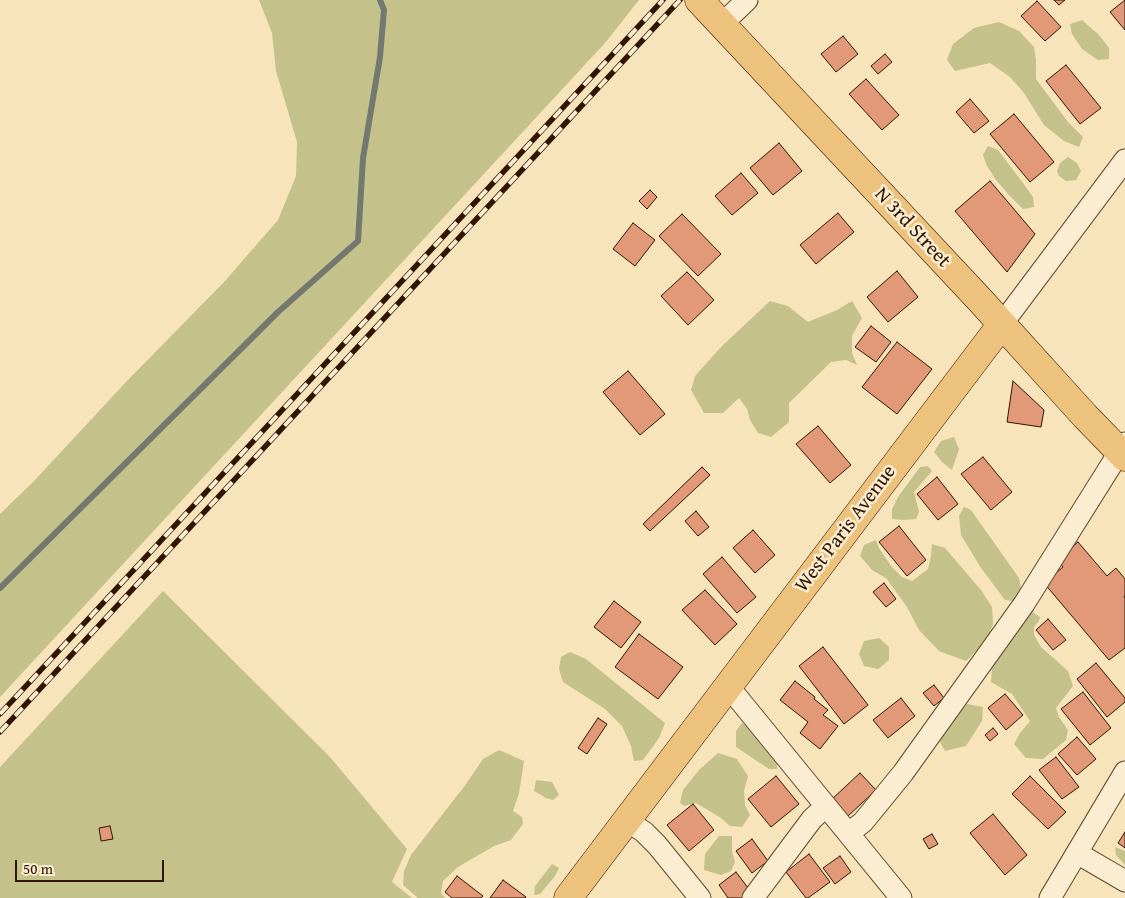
<!DOCTYPE html>
<html>
<head>
<meta charset="utf-8">
<style>
	body { margin:0 }
	#map { position:relative; width:1125px; height:898px; overflow:hidden; background:#f7e4ba; font-family:"Gentium Book Plus",serif }
	canvas { display:block }
	.scale { position:absolute; left:15px; top:860px; width:149px; height:22px; box-sizing:border-box; border:2px solid #311500; border-top:0; padding-left:6px; font-size:15px; line-height:18px; white-space:nowrap; color:#311500; -webkit-text-stroke:4px #faedd2; paint-order:stroke }
</style>
</head>
<body>
<div id="map">
<canvas width="1125" height="898"></canvas>
<div class="scale">50 m</div>
</div>
<script>
const ctx = document.querySelector('canvas').getContext('2d');
ctx.lineJoin = 'round';
function fillPath(path, color) {
  ctx.fillStyle = color;
  ctx.fill(path, 'evenodd');
}
function shape(rows) {
  const path = new Path2D();
  for (const r of rows) {
    path.moveTo(r[0], r[1]);
    for (let i = 2; i < r.length; i += 2) path.lineTo(r[i], r[i + 1]);
  }
  return path;
}
function strokePath(path, color, width, dash) {
  ctx.strokeStyle = color;
  ctx.lineWidth = width;
  ctx.lineCap = dash ? 'butt' : 'round';
  ctx.setLineDash(dash || []);
  ctx.stroke(path);
}
function drawText(font, color, halo, rows, align = 'center') {
  ctx.font = font + ' "Gentium Book Plus",serif';
  ctx.lineWidth = 5;
  ctx.setLineDash([]);
  ctx.textBaseline = 'middle';
  ctx.strokeStyle = halo;
  ctx.fillStyle = color;
  for (const [text, x, y, turn = 0] of rows) {
    ctx.save();
    ctx.translate(x, y);
    ctx.rotate((+turn || 0) * Math.PI / 180);
    ctx.textAlign = isNaN(turn) ? turn : align;
    if (halo) ctx.strokeText(text, 0, 0);
    ctx.fillText(text, 0, 0);
    ctx.restore();
  }
}
const green = shape([
	[259,0,639,0,605,43,0,697,0,514,34,481,125,383,225,281,278,220,296,176,297,142,276,71,272,33],
	[1082,20,1099,35,1109,48,1109,59,1098,60,1082,49,1072,34,1070,24],
	[999,22,1019,31,1034,47,1036,60,1036,79,1068,122,1083,137,1079,147,1064,141,1044,125,1024,93,1010,77,990,63,955,71,947,60,953,44,974,28],
	[988,146,998,150,1023,183,1033,197,1034,207,1023,209,1008,194,996,180,987,166,983,155],
	[1068,157,1077,163,1081,171,1076,180,1066,181,1059,176,1057,171,1060,163],
	[770,301,788,306,808,322,837,310,852,301,862,318,852,336,852,353,857,365,846,360,831,362,789,403,789,422,771,437,758,433,750,420,747,409,739,398,723,413,704,413,691,390,695,376,721,347],
	[954,437,959,449,952,470,942,462,934,452,941,441],
	[928,466,932,471,914,492,919,512,916,519,903,520,892,519,892,509,898,497,920,467],
	[964,507,971,510,1019,578,1021,588,1017,597,1013,601,1005,600,981,568,961,535,959,516],
	[876,540,879,548,891,566,902,577,912,581,928,569,931,556,932,544,945,548,981,590,992,607,993,624,987,640,966,661,939,651,919,630,907,607,886,578,872,570,860,556,864,545],
	[163,591,330,757,407,849,392,882,412,898,0,898,0,767],
	[1031,611,1040,617,1039,621,1034,627,1034,635,1041,647,1068,671,1073,686,1056,708,1059,717,1068,730,1066,740,1043,759,1026,758,1014,744,1020,733,1030,721,1012,694,991,682,992,667],
	[879,638,889,647,889,660,878,669,864,666,859,654,864,641],
	[570,652,586,659,665,723,659,738,643,760,634,761,631,746,622,726,605,709,563,682,559,669,561,657],
	[967,704,983,707,982,721,966,746,945,751,940,742,947,727],
	[742,723,752,729,777,761,777,769,769,769,736,747,736,731],
	[499,750,524,761,519,793,513,811,522,817,523,824,511,840,494,846,458,867,443,881,441,893,445,898,418,898,403,885,404,871,411,855,466,784,483,759],
	[718,753,737,759,748,776,744,791,745,805,750,815,742,827,730,826,721,818,696,803,684,806,680,803,683,790,699,770],
	[536,780,552,782,559,795,553,800,546,798,534,791],
	[719,836,732,836,732,851,735,862,731,871,721,875,704,870,705,854],
	[1115,847,1125,851,1125,865,1116,855],
	[552,864,559,868,555,876,540,894,534,895,535,886]
]);
const stream = shape([
	[0,588,278,312,358,241,363,158,380,57,384,10,380,0]
]);
const building = shape([
	[1054,0,1065,0,1059,5,1054,0],
	[1125,0,1125,30,1110,12,1125,0],
	[1037,1,1061,27,1045,41,1021,16,1037,1],
	[843,36,858,54,836,72,821,54,843,36],
	[885,54,892,62,878,74,871,66,885,54],
	[1066,65,1101,108,1080,124,1046,81,1066,65],
	[866,79,899,115,882,130,849,94,866,79],
	[970,99,989,121,974,133,956,112,970,99],
	[1014,114,1054,162,1030,182,990,134,1014,114],
	[779,143,802,171,773,195,750,168,779,143],
	[741,173,758,193,732,215,715,196,741,173],
	[990,181,1035,234,1007,272,955,211,990,181],
	[650,190,657,197,647,209,639,201,650,190],
	[838,213,854,232,816,264,800,245,838,213],
	[682,214,721,254,698,276,659,236,682,214],
	[633,223,655,240,635,266,613,249,633,223],
	[897,271,918,297,888,322,867,297,897,271],
	[687,272,714,300,688,325,661,296,687,272],
	[871,326,891,342,876,362,855,347,871,326],
	[897,342,932,369,897,414,862,387,897,342],
	[628,371,665,414,640,435,603,392,628,371],
	[1013,381,1044,410,1041,427,1007,422,1013,381],
	[818,426,851,465,830,483,796,444,818,426],
	[983,457,1012,492,991,510,961,474,983,457],
	[702,467,710,475,650,531,643,524,702,467],
	[937,477,958,504,938,520,917,494,937,477],
	[696,511,709,527,698,536,685,521,696,511],
	[899,526,926,560,907,576,879,542,899,526],
	[753,530,775,555,755,573,733,548,753,530],
	[1078,542,1107,576,1116,568,1125,579,1125,595,1124,597,1125,598,1125,648,1109,660,1044,583,1063,567,1057,560,1078,542],
	[722,557,756,597,737,613,703,574,722,557],
	[884,583,896,599,886,607,873,592,884,583],
	[705,590,737,624,715,645,682,610,705,590],
	[614,601,641,622,621,648,594,627,614,601],
	[1048,619,1066,640,1053,650,1036,630,1048,619],
	[639,634,683,667,658,699,615,667,639,634],
	[823,647,868,705,844,724,799,666,823,647],
	[1096,663,1125,698,1125,702,1107,717,1077,679,1096,663],
	[795,681,815,697,814,699,828,710,823,715,838,726,820,749,800,733,808,722,780,700,795,681],
	[934,685,944,698,934,706,923,693,934,685],
	[1083,692,1111,728,1090,745,1061,709,1083,692],
	[1005,694,1023,715,1006,730,988,708,1005,694],
	[901,698,915,716,888,738,873,720,901,698],
	[598,718,607,724,587,754,578,748,598,718],
	[993,728,998,734,990,741,985,735,993,728],
	[1077,737,1096,759,1077,775,1058,754,1077,737],
	[1056,757,1079,787,1062,799,1039,770,1056,757],
	[860,773,876,790,847,817,831,800,860,773],
	[776,776,799,804,771,827,748,799,776,776],
	[1030,776,1066,812,1048,829,1012,794,1030,776],
	[693,804,714,830,689,851,667,825,693,804],
	[993,814,1027,855,1005,875,970,833,993,814],
	[110,826,113,839,101,841,99,828,110,826],
	[1125,832,1125,848,1118,843,1125,832],
	[932,834,938,844,929,849,923,839,932,834],
	[752,839,768,861,752,873,736,851,752,839],
	[809,854,830,882,808,898,806,898,786,872,809,854],
	[840,856,851,872,835,884,823,868,840,856],
	[736,872,751,892,742,898,728,898,719,885,736,872],
	[457,876,483,896,481,898,452,898,445,892,457,876],
	[503,880,526,897,525,898,490,898,503,880]
]);
const minor = shape([
	[722,24,747,0],
	[1002,324,1125,160],
	[728,686,901,898],
	[626,820,644,832,657,845,700,898],
	[849,833,863,822,903,773,1024,604,1125,443],
	[1077,853,1125,881],
	[753,898,812,819,825,807],
	[1050,898,1125,772]
]);
const major = shape([
	[699,0,980,300,1085,416,1125,457],
	[568,898,1002,324]
]);
const rail = shape([
	[0,714,663,0],
	[0,732,680,0]
]);
const streetNames = [
	["N 3rd Street",912,228,47],
	["West Paris Avenue",846,529,-53]
];
fillPath(green, '#c4c28a');
strokePath(stream, '#74796f', 6);
fillPath(building, '#e29977');
strokePath(building, '#311500', 1);
strokePath(minor, '#62492e', 23);
strokePath(major, '#311500', 29);
strokePath(minor, '#faedd2', 21);
strokePath(major, '#ecc27d', 28);
strokePath(rail, '#311500', 5.5);
strokePath(rail, '#faedd2', 4, [11]);
drawText('20px', '#311500', '#faedd2', streetNames);
</script>
</body>
</html>
